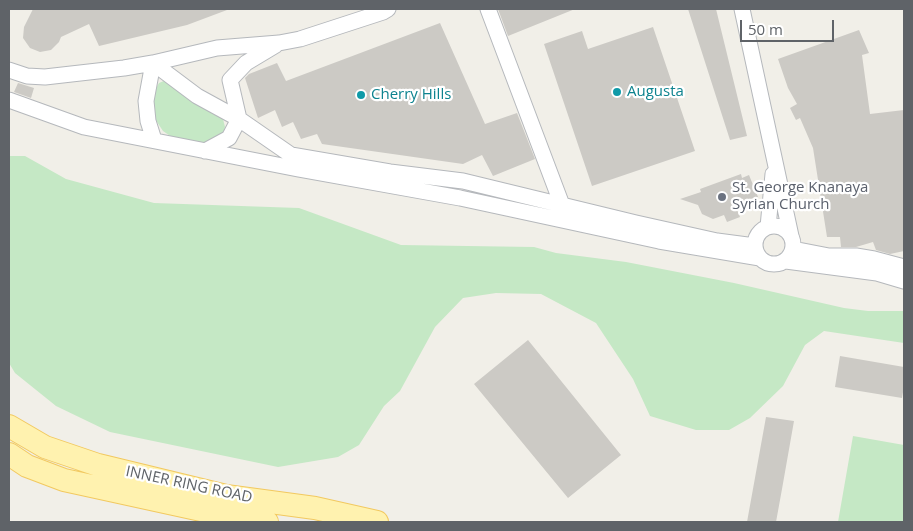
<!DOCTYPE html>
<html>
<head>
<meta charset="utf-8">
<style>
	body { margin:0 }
	#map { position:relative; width:913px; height:531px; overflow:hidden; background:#f1efe8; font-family:"Open Sans",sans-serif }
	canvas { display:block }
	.frame { position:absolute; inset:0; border:10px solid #5f6368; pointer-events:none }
	.scale { position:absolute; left:740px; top:20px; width:94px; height:22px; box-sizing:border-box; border:2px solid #5f6368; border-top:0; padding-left:6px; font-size:15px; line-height:18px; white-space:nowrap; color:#5f6368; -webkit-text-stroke:4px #fff; paint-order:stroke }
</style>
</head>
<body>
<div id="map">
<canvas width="913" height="531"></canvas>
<div class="frame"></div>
<div class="scale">50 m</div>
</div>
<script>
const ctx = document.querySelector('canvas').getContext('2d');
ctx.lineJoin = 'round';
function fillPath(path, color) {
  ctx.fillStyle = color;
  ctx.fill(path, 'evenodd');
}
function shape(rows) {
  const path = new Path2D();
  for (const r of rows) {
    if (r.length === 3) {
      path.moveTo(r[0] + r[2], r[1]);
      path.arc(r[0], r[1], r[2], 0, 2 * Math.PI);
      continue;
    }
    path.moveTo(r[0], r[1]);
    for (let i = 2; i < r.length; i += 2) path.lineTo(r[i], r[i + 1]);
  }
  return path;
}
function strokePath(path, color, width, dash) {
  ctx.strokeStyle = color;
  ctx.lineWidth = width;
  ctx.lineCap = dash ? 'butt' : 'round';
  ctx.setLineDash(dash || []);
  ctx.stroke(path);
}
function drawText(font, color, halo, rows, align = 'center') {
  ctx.font = font + ' "Open Sans",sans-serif';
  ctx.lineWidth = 4.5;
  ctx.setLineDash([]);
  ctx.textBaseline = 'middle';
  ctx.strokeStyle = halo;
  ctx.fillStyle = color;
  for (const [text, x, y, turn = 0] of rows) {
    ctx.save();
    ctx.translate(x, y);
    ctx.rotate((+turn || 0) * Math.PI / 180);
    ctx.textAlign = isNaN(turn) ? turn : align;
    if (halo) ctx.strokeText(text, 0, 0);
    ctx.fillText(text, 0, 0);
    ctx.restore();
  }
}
const green = shape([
	[166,80,223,119,225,127,223,135,203,144,176,140,163,131,155,119,152,104,155,90,159,83],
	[9,156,25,156,66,179,154,203,299,208,401,245,534,247,556,253,626,262,734,283,844,308,868,311,904,311,904,343,824,331,805,345,783,386,750,418,729,430,696,430,650,416,633,379,596,323,541,294,496,293,463,298,435,327,400,391,384,406,359,445,338,457,278,467,110,432,56,406,15,373,9,363],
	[853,436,904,445,904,522,838,522]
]);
const building = shape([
	[33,9,226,9,227,10,187,25,99,46,89,24,61,37,59,42,51,50,40,52,30,48,23,38,24,27],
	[498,9,575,9,508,36],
	[688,9,716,9,747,136,730,140],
	[440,23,485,124,517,113,535,159,493,176,482,155,463,164,322,144,317,134,301,139,293,122,282,127,275,110,258,118,245,78,249,74,277,63,286,81],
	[653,27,695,151,592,186,544,44,582,31,588,49],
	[859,30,869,53,862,55,870,114,904,110,904,251,890,254,876,250,873,242,856,247,841,247,840,237,827,237,813,148,800,118,796,120,790,108,797,104,788,88,778,59],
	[18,83,34,88,31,98,14,92],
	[741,174,742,178,749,175,758,197,750,199,752,204,737,210,740,217,727,222,724,215,713,219,702,214,698,205,680,199,701,192,700,189],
	[528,340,621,455,568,498,474,384],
	[840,356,904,367,904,386,902,398,835,387],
	[766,417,794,421,782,489,776,522,747,522]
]);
const street = shape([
	[488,9,562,205],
	[742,9,791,236],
	[9,70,27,76,45,77,124,68,153,63,217,48,279,43,300,39,383,12,388,9],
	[9,100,84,127,298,169,460,198,659,241,760,258],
	[154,140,148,121,146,101,153,63,197,96,239,119,291,155,390,172,463,181,636,223,717,241,755,246],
	[205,151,229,138,239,119,230,80,246,63,276,45],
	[774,245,19],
	[768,227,773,174],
	[793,249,829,256,856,256,874,259,904,267],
	[786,261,877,273,904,281]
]);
const primary = shape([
	[9,426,45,447,98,465,226,496,315,508,377,522],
	[9,454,27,466,64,480,224,515,267,522]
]);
const markers = [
	[617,92,5,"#0f9aa8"],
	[361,95,5,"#0f9aa8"],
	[722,197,5,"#6b7280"]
];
const cultureNames = [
	["Augusta",627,92],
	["Cherry Hills",371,95]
];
const worshipNames = [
	["St. George Knanaya",732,188],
	["Syrian Church",732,205]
];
const streetNames = [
	["INNER RING ROAD",189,485,12]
];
fillPath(green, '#c5e8c5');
fillPath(building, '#cccac5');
strokePath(street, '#b5b8bc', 17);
strokePath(primary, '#f2c960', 24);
strokePath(street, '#fff', 15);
strokePath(primary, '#fff2af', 22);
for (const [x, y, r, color] of markers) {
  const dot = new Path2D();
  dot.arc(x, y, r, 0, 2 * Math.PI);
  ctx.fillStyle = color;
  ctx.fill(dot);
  strokePath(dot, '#fff', 2);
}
drawText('15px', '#0d838f', '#fff', cultureNames, 'left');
drawText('15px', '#5b616d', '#fff', worshipNames, 'left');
drawText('15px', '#5f6368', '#fff', streetNames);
</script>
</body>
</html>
